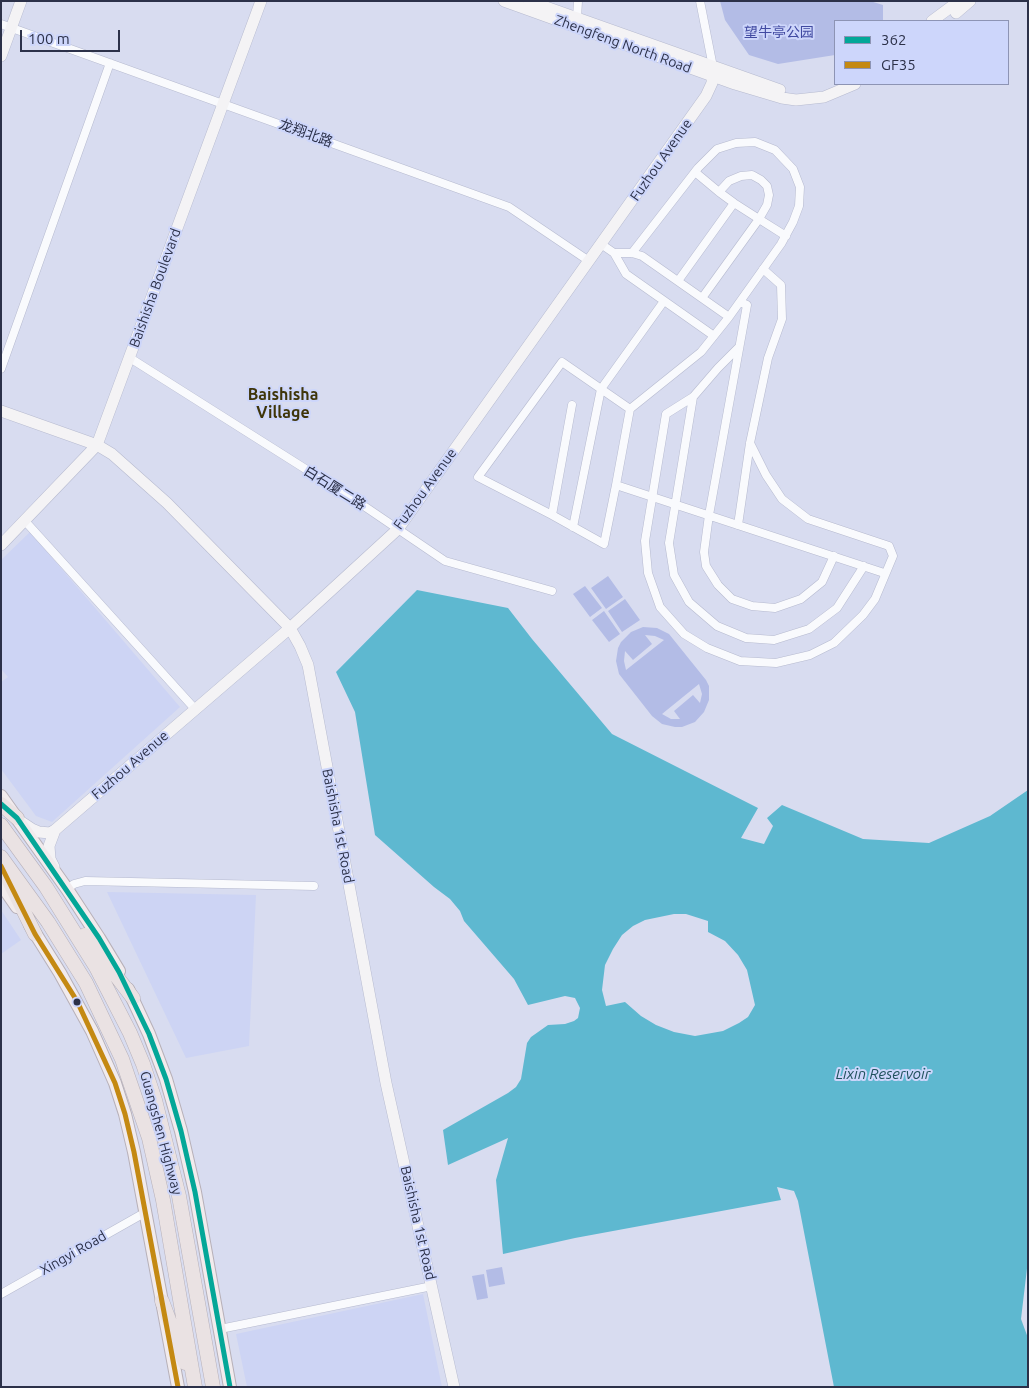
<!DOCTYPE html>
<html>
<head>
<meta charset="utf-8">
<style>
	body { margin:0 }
	#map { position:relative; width:1029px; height:1388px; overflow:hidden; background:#d8dcf0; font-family:Ubuntu,sans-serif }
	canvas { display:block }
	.frame { position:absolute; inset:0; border:2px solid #2c3149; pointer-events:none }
	.legend { position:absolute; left:834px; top:20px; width:175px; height:65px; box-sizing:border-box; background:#cdd6fb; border:1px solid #8d94b4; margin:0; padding:6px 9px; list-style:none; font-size:15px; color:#2c3149 }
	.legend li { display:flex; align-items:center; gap:10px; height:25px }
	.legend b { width:25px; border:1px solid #8d94b4 }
	.scale { position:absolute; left:20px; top:30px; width:100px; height:22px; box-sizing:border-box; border:2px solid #2c3149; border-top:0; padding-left:6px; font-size:15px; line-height:18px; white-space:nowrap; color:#2c3149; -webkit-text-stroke:4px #cdd6fb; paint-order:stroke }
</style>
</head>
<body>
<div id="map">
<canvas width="1029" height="1388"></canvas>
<div class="frame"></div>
<ul class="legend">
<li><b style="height:6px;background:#03a798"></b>362</li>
<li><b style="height:6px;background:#c48912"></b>GF35</li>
</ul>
<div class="scale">100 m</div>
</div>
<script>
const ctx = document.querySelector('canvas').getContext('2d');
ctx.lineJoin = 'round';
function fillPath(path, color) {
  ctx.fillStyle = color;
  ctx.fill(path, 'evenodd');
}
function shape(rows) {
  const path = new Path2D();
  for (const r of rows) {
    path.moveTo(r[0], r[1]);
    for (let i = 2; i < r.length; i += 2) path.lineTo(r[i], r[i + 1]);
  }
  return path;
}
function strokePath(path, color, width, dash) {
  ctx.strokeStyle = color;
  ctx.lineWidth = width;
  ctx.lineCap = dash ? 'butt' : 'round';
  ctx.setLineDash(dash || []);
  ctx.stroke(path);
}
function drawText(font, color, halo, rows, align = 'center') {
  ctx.font = font + ' Ubuntu,"Noto Sans SC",sans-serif';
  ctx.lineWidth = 4;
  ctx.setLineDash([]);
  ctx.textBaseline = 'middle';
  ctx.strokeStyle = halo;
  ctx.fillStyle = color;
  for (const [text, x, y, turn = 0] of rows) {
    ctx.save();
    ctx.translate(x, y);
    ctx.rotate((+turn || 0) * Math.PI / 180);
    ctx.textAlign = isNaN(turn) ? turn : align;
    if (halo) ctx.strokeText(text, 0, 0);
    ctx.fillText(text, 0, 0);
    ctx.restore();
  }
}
const built = shape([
	[30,532,180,707,52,822,36,816,1,769,1,682,8,677,1,669,1,560],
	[107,892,256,895,249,1046,186,1058],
	[1,910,21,940,1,954],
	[423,1294,442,1387,247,1387,236,1334]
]);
const green = shape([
	[720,1,870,1,883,5,883,21,835,21,835,55,778,64,749,55,725,20],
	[608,576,623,597,606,609,591,588],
	[585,586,602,608,590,617,573,594],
	[625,599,640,620,622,632,608,611],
	[604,611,620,634,609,642,592,620],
	[643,627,657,628,669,634,706,680,709,686,709,700,704,712,695,722,682,727,675,727,662,724,652,716,619,674,616,661,618,648,621,642,631,632],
	[645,635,655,636,664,640,626,670,624,661,625,651,633,660,652,644],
	[699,684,702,694,700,703,693,695,674,711,680,719,671,719,662,714],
	[502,1267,505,1284,489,1287,486,1270],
	[484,1274,488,1298,477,1300,472,1276]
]);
const water = shape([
	[417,590,508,608,532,639,612,734,758,808,741,838,764,844,773,826,767,818,782,805,863,839,929,843,990,816,1028,790,1028,1260,1021,1319,1028,1338,1028,1387,834,1387,798,1201,794,1191,777,1187,781,1200,575,1238,503,1254,496,1180,508,1138,448,1165,443,1130,508,1093,516,1087,521,1079,527,1043,531,1037,548,1025,565,1024,574,1021,578,1018,580,1008,575,998,565,996,528,1005,514,979,464,921,460,911,450,899,434,887,375,835,355,712,336,672],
	[674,914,686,914,708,921,708,932,725,941,738,955,747,970,755,1005,748,1017,739,1023,723,1031,695,1036,674,1032,656,1025,641,1016,625,1002,606,1006,602,990,605,965,613,949,622,935,633,926,645,920]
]);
const street = shape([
	[700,1,713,67],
	[577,18,578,1],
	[1,24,509,207,589,261],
	[695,172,719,192],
	[601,244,614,253,632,253,642,256,729,317],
	[614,253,626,274,714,336],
	[678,281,734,203],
	[702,298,759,219,767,205,769,195,767,186,761,180,752,175,741,176,729,181,719,192,734,203,759,219,786,236],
	[740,302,747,305,709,515,704,552,706,566,718,585,732,599,752,606,775,608,801,599,822,582,834,556],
	[739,347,718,368,693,397,666,414,645,541,648,573,660,607,684,634,707,648,740,661,776,663,810,655,834,643,863,615,875,599,893,556,889,546,808,519,782,499,766,475,750,443],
	[130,358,364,506,445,561,552,591],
	[1,369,110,63],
	[693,397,669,543,674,575,689,602,717,626,746,638,774,640,809,629,837,608,864,566],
	[572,405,552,515,478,477,562,362,630,409,616,485,884,573],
	[630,409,701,352,729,317,781,244,793,222,799,206,800,187,793,169,775,150,755,142,736,143,717,149,698,168,632,253],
	[552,515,604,544,616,485],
	[25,521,195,709],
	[738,525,750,443,768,358,782,319,781,285,763,269],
	[573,527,601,389,664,301],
	[67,889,74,884,85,881,314,886],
	[1,1294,146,1212],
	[220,1329,432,1286]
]);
const secondary = shape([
	[504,1,735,84,782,98,796,100,824,97,855,84],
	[529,1,780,90],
	[956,13,970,1],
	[932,21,959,1],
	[1,56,21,1],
	[1,411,97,445,112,454,167,503,290,628,300,646,308,665,386,1083,454,1387],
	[1,545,97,445,261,1],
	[20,821,32,829,39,832,50,833,55,830],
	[54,867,50,859,49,846,55,830,290,628,398,529,706,96,712,83,713,67]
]);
const primary = shape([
	[1,796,67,889,99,938,119,971],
	[1,884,17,907],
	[30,925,60,973,92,1031,115,1083,125,1114,134,1152,178,1387],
	[128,989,149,1034,166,1079,181,1131,195,1192,230,1387]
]);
const highway = shape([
	[1,804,17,818],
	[1,825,46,887,96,967,130,1033,143,1064,155,1100,179,1196,213,1387],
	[1,857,48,922,86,983,122,1059,149,1138,163,1200,195,1387],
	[7,877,35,934],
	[85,935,133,998],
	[162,1301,185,1363]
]);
const bus1 = shape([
	[1,804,17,818,99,938,119,972,149,1034,166,1079,181,1131,195,1192,230,1387]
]);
const bus2 = shape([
	[1,866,35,934,77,1001,115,1083,125,1114,134,1152,178,1387]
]);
const markers = [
	[77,1002,4.5,"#2c3149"]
];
const parkNames = [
	["望牛亭公园",779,32]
];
const streetNames = [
	["Zhengfeng North Road",623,44,20],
	["龙翔北路",306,133,20],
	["Fuzhou Avenue",661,160,-55],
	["Baishisha Boulevard",155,288,-70],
	["白石厦二路",335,488,32],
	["Fuzhou Avenue",425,489,-54],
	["Fuzhou Avenue",130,765,-41],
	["Baishisha 1st Road",338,826,79],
	["Guangshen Highway",161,1133,75],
	["Baishisha 1st Road",418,1223,77],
	["Xingyi Road",73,1253,-30]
];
const waterNames = [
	["Lixin Reservoir",883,1074]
];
const quarterNames = [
	["Baishisha",283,395],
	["Village",283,413]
];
fillPath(built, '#cdd4f4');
fillPath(green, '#b3bce6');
fillPath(water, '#5eb8d0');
strokePath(street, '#b6bacf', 9);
strokePath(secondary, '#b6bacf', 12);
strokePath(primary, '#b7b0b8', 14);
strokePath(highway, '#b7b0b8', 15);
strokePath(street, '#f9fafd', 8);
strokePath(secondary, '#f4f3f5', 11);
strokePath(primary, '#f1ebed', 12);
strokePath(highway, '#eae2e3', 14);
strokePath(bus1, '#03a798', 5);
strokePath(bus2, '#c48912', 5);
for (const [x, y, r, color] of markers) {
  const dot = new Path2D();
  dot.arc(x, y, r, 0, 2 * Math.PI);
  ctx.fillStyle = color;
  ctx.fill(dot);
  strokePath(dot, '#cdd6fb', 2);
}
drawText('14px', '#414aa1', '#cdd6fb', parkNames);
drawText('14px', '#2c3149', '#cdd6fb', streetNames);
drawText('italic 15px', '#1f515c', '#cdd6fb', waterNames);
drawText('bold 16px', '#3f350a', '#cdd6fb', quarterNames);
</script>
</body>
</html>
